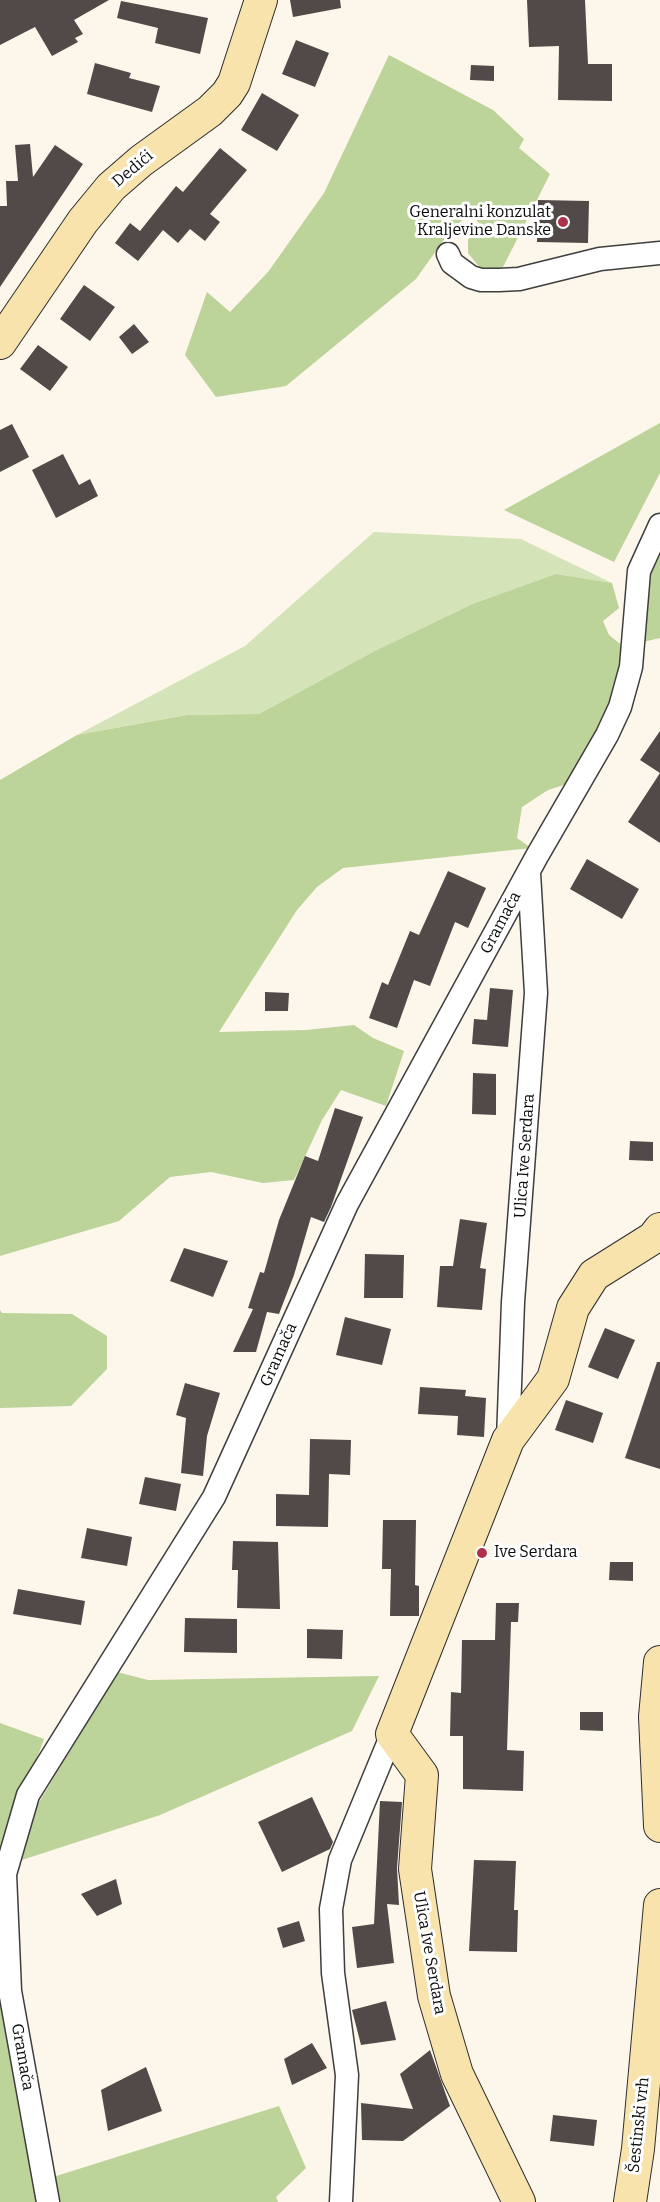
<!DOCTYPE html>
<html>
<head>
<meta charset="utf-8">
<style>
	body { margin:0 }
	canvas { display:block; background:#fdf6ea }
</style>
</head>
<body>
<canvas width="660" height="2202"></canvas>
<script>
const ctx = document.querySelector('canvas').getContext('2d');
ctx.lineJoin = 'round';
function fillPath(path, color) {
  ctx.fillStyle = color;
  ctx.fill(path, 'evenodd');
}
function shape(rows) {
  const path = new Path2D();
  for (const r of rows) {
    path.moveTo(r[0], r[1]);
    for (let i = 2; i < r.length; i += 2) path.lineTo(r[i], r[i + 1]);
  }
  return path;
}
function strokePath(path, color, width, dash) {
  ctx.strokeStyle = color;
  ctx.lineWidth = width;
  ctx.lineCap = dash ? 'butt' : 'round';
  ctx.setLineDash(dash || []);
  ctx.stroke(path);
}
function drawText(font, color, halo, rows, align = 'center') {
  ctx.font = font + ' Bitter,serif';
  ctx.lineWidth = 6;
  ctx.setLineDash([]);
  ctx.textBaseline = 'middle';
  ctx.strokeStyle = halo;
  ctx.fillStyle = color;
  for (const [text, x, y, turn = 0] of rows) {
    ctx.save();
    ctx.translate(x, y);
    ctx.rotate((+turn || 0) * Math.PI / 180);
    ctx.textAlign = isNaN(turn) ? turn : align;
    if (halo) ctx.strokeText(text, 0, 0);
    ctx.fillText(text, 0, 0);
    ctx.restore();
  }
}
const green = shape([
	[374,532,521,539,612,583,556,574,371,653,259,714,187,715,77,735,245,646]
]);
const forest = shape([
	[389,55,493,110,524,139,519,148,550,174,500,273,481,269,468,253,468,240,480,224,470,213,450,231,416,279,286,386,216,397,185,355,207,292,230,312,268,272,324,193],
	[660,423,660,473,614,562,504,510],
	[660,555,660,638,643,642,651,566],
	[556,574,612,583,619,608,603,621,609,635,624,647,617,684,596,731,567,784,548,790,522,807,517,838,531,848,343,868,317,887,297,910,219,1032,306,1030,354,1025,373,1038,404,1051,386,1106,341,1090,322,1120,294,1180,263,1183,211,1172,170,1177,119,1221,0,1256,0,780,77,735,187,715,259,714,371,653,473,604],
	[0,1310,2,1313,72,1314,107,1336,107,1369,71,1406,0,1408],
	[117,1672,148,1680,379,1676,352,1731,160,1815,22,1860,35,1809],
	[0,1723,44,1739,0,1857],
	[0,1966,34,2183,279,2106,306,2168,276,2197,278,2202,0,2202]
]);
const building = shape([
	[0,0,109,0,74,20,83,34,75,38,78,42,52,56,35,27,0,45],
	[290,0,340,0,341,8,293,17],
	[527,0,585,0,588,64,612,64,612,101,558,100,559,46,529,47],
	[121,1,208,18,200,54,155,43,158,28,117,18],
	[296,40,329,53,315,87,282,74],
	[95,63,131,73,129,78,160,86,152,112,87,94],
	[471,65,494,66,494,81,470,80],
	[262,93,299,115,277,151,241,130],
	[30,144,33,177,55,145,83,164,0,287,0,206,7,206,6,181,18,181,15,145],
	[220,148,247,170,210,214,220,222,205,241,190,229,178,243,163,230,138,261,115,243,130,223,140,231,176,186,183,192],
	[538,200,589,201,588,243,537,242],
	[84,285,115,307,90,341,60,319],
	[134,324,149,342,132,354,119,337],
	[38,345,68,367,50,391,20,369],
	[12,424,29,457,0,472,0,430],
	[63,454,79,485,90,479,98,496,56,518,32,470],
	[660,731,660,843,628,822,660,773,640,760],
	[587,859,639,889,622,919,570,889],
	[448,871,486,888,468,928,455,922,430,986,414,980,397,1028,369,1018,382,982,388,985,410,931,419,935],
	[490,988,513,990,508,1047,472,1044,474,1019,487,1020],
	[265,992,289,993,288,1011,265,1011],
	[473,1073,496,1074,496,1115,472,1114],
	[335,1108,363,1117,331,1207,324,1222,311,1217,294,1275,279,1314,267,1312,256,1352,233,1352,253,1309,248,1308,260,1272,264,1273,279,1220,305,1156,318,1161],
	[630,1141,653,1142,653,1161,629,1160],
	[460,1219,487,1223,480,1268,486,1269,482,1310,437,1307,440,1266,453,1266],
	[184,1248,228,1261,213,1297,170,1281],
	[365,1254,404,1255,403,1298,364,1298],
	[345,1317,391,1329,382,1365,336,1355],
	[605,1328,635,1340,618,1379,588,1367],
	[657,1362,660,1362,660,1469,625,1458],
	[185,1383,220,1393,207,1436,203,1476,181,1473,186,1418,176,1415],
	[420,1387,466,1390,465,1396,486,1398,484,1437,457,1435,458,1416,418,1414],
	[566,1400,603,1413,593,1443,555,1430],
	[310,1439,351,1440,350,1475,329,1474,328,1527,276,1526,276,1494,309,1495],
	[145,1477,181,1484,176,1511,139,1504],
	[383,1520,416,1520,415,1585,419,1586,419,1616,390,1616,391,1569,382,1569],
	[87,1528,132,1537,127,1566,81,1558],
	[233,1541,278,1542,280,1609,237,1608,238,1570,232,1570],
	[610,1562,633,1562,633,1581,609,1580],
	[18,1589,85,1601,81,1625,13,1614],
	[496,1603,519,1603,518,1622,511,1622,507,1750,524,1751,523,1791,463,1789,463,1736,450,1736,451,1692,461,1693,462,1640,495,1640],
	[185,1618,237,1619,237,1653,184,1652],
	[307,1629,343,1630,342,1659,307,1658],
	[580,1712,603,1712,603,1731,580,1730],
	[312,1797,333,1842,330,1849,282,1872,258,1822],
	[380,1801,402,1802,397,1868,399,1905,387,1904,394,1963,357,1968,352,1927,374,1924],
	[474,1860,516,1861,514,1910,518,1910,517,1952,469,1951],
	[116,1879,122,1904,97,1916,81,1894],
	[299,1921,305,1941,283,1948,277,1928],
	[386,2001,396,2040,361,2045,352,2010],
	[312,2043,327,2068,292,2085,284,2059],
	[430,2050,450,2106,403,2141,362,2140,361,2103,413,2109,400,2074],
	[146,2067,162,2111,108,2131,101,2090],
	[553,2115,597,2120,594,2146,550,2141]
]);
const street = shape([
	[448,254,452,263,471,277,481,280,499,280,519,279,600,259,660,253],
	[508,1440,513,1302,536,993,529,873],
	[48,2202,10,1991,5,1874,28,1795,214,1497,347,1204,537,856,607,735,620,707,631,667,639,571,660,525],
	[341,2202,347,2075,333,1973,331,1909,340,1860,392,1734]
]);
const secondary = shape([
	[0,343,83,221,111,187,141,161,210,111,227,94,234,83,261,0],
	[660,1662,655,1717,660,1826],
	[519,2202,457,2074,434,1996,415,1869,422,1775,392,1734,508,1440,553,1379,573,1308,594,1275,653,1238,660,1229],
	[630,2202,638,2149,660,1905]
]);
const markers = [
	[563,222,6,"#ad314a"],
	[482,1553,6,"#ad314a"]
];
const streetNames = [
	["Dedići",133,169,-40],
	["Gramača",501,923,-62],
	["Ulica Ive Serdara",525,1156,-86],
	["Gramača",279,1355,-66],
	["Ulica Ive Serdara",429,1953,80],
	["Gramača",22,2057,80],
	["Šestinski vrh",639,2125,-84]
];
const poiNames = [
	["Generalni konzulat",551,213],
	["Kraljevine Danske",551,231],
	["Ive Serdara",494,1553,"left"]
];
fillPath(green, '#d5e4b8');
fillPath(forest, '#bcd399');
fillPath(building, '#524a48');
strokePath(street, '#3e3e3e', 25);
strokePath(secondary, '#2d2d2d', 34);
strokePath(street, '#fff', 22);
strokePath(secondary, '#f7e3ab', 32);
for (const [x, y, r, color] of markers) {
  const dot = new Path2D();
  dot.arc(x, y, r, 0, 2 * Math.PI);
  ctx.fillStyle = color;
  ctx.fill(dot);
  strokePath(dot, '#fff', 2);
}
drawText('16px', '#0b0b0b', '#fff', streetNames);
drawText('16px', '#0b0b0b', '#fff', poiNames, 'right');
</script>
</body>
</html>
